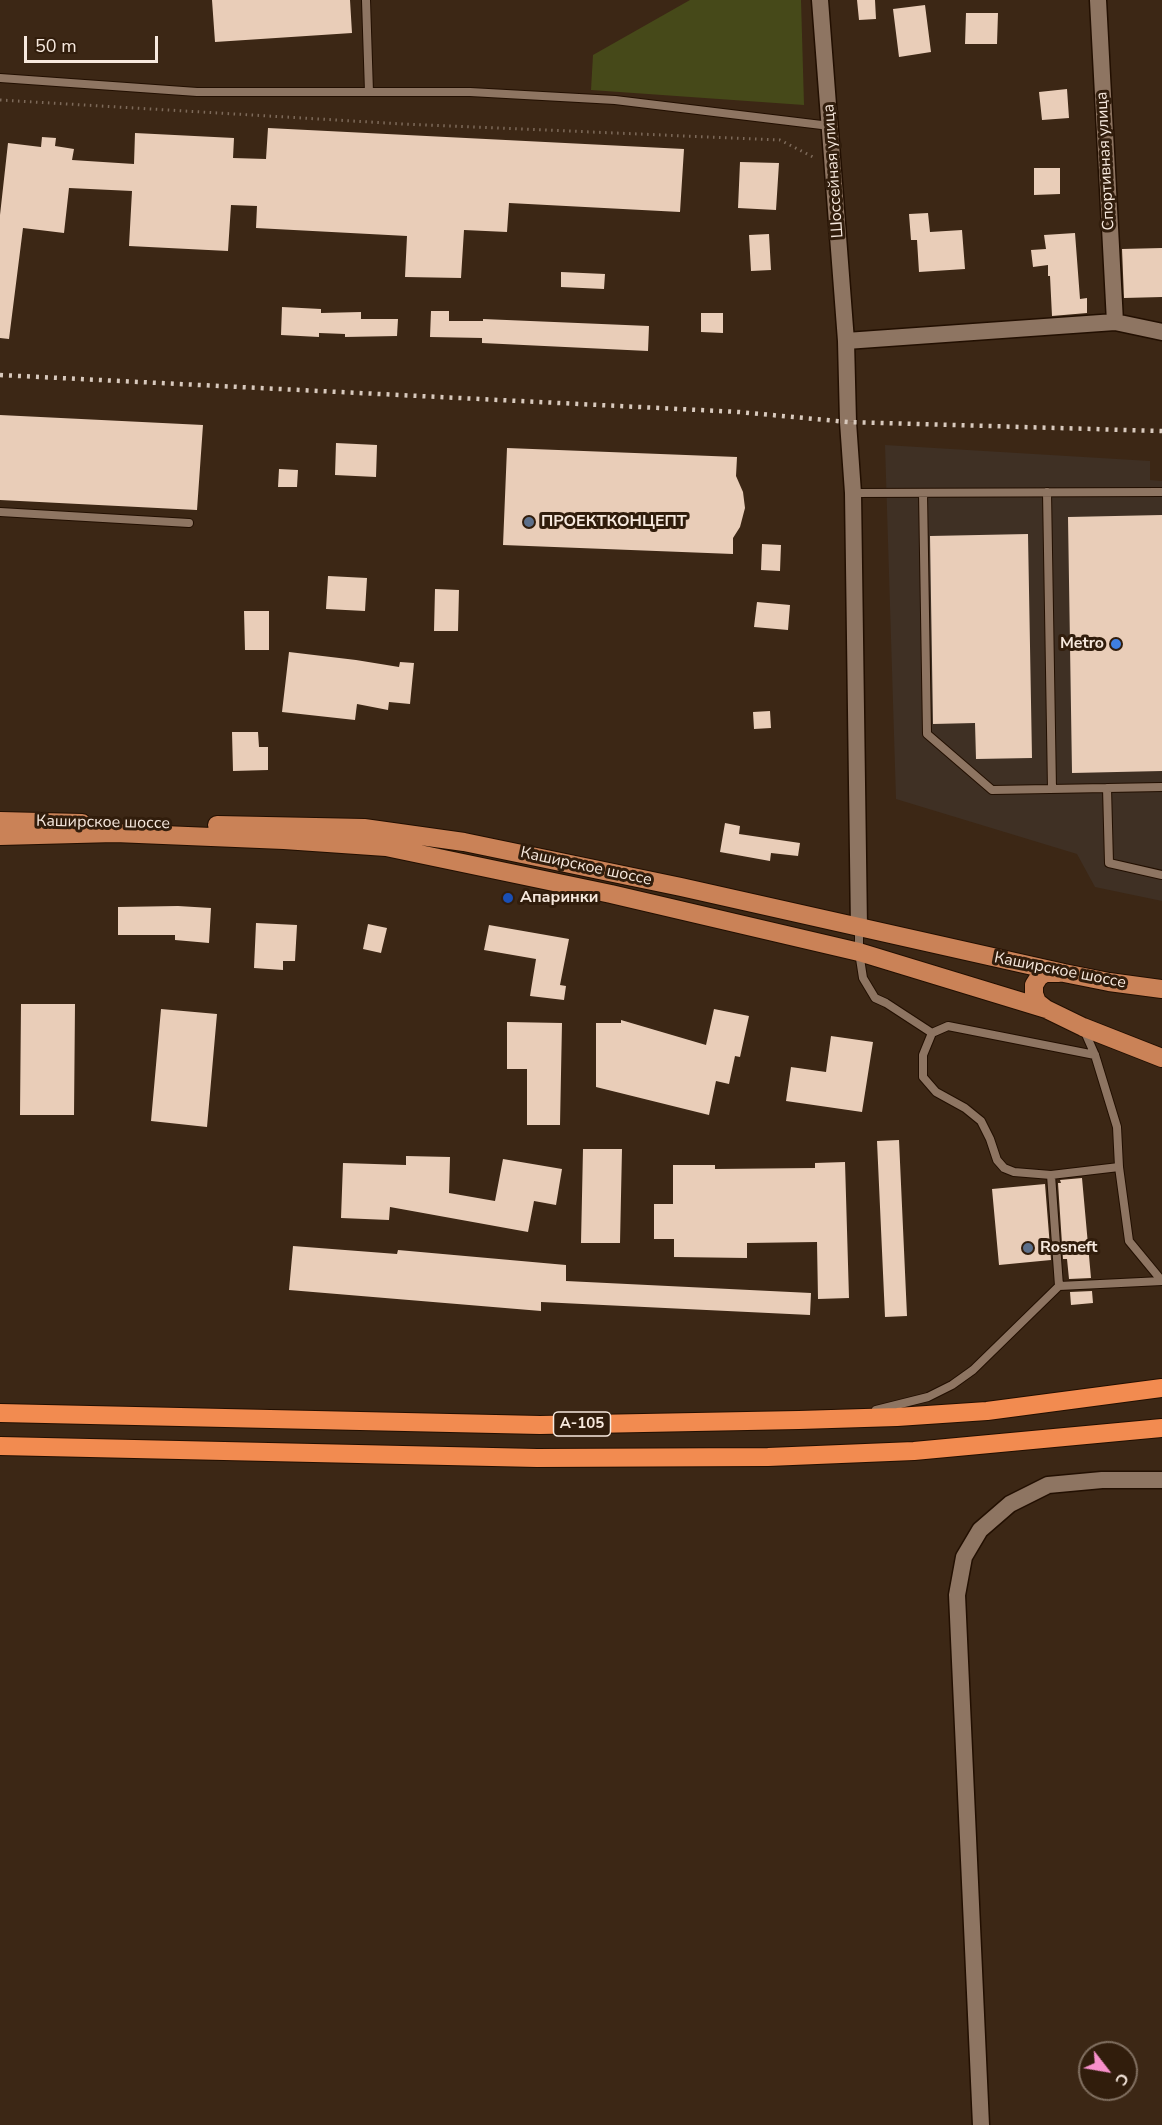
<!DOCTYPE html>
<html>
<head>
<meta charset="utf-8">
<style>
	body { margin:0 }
	#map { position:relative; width:1162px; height:2125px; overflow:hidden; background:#3c2715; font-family:"Nunito Sans",sans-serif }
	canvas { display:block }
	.north { position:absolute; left:1078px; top:2041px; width:60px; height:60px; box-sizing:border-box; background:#311d0c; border:2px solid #806f60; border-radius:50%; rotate:121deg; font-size:16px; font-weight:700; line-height:24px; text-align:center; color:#f7e9de }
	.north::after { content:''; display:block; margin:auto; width:21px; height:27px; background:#f890cb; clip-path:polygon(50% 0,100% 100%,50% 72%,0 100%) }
	.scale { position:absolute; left:24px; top:36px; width:134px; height:27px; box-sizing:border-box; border:3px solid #f7e9de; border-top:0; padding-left:8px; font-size:18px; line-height:21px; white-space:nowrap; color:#f7e9de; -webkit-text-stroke:4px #311d0c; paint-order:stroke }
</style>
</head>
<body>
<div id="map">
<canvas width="1162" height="2125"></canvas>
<div class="north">С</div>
<div class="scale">50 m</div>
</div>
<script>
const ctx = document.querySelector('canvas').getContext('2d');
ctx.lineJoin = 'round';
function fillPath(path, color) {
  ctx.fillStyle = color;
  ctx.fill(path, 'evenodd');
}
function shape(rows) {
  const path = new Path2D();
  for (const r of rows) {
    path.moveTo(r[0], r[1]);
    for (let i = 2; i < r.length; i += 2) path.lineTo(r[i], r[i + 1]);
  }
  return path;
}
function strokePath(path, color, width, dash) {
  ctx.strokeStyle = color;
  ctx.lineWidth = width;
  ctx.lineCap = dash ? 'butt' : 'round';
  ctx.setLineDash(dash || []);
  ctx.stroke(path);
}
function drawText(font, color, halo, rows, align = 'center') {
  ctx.font = font + ' "Nunito Sans",sans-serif';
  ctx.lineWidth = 6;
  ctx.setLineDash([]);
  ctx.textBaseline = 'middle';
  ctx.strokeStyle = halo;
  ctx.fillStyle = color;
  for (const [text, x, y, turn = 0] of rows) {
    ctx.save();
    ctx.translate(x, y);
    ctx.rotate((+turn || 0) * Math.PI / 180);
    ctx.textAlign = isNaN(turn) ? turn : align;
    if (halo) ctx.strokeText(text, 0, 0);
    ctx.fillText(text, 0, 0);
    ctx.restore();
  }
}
const commercial = shape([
	[885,445,1150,461,1150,480,1162,481,1162,901,1095,887,1077,854,896,799]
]);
const green = shape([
	[690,0,801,0,804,105,591,90,593,55]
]);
const building = shape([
	[212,0,350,0,352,33,215,42],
	[857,0,875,0,876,19,859,20],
	[925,5,931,52,899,57,893,9],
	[966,13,998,13,997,44,965,44],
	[1067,89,1069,118,1042,120,1039,92],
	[268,128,684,149,680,212,509,203,507,232,464,230,461,278,405,277,407,236,256,228,257,206,231,205,228,251,129,246,132,191,69,188,64,233,23,228,9,339,0,338,0,215,8,143,41,147,42,137,56,138,55,146,74,149,72,160,134,164,135,133,234,138,233,158,266,159],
	[740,162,779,163,776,210,738,208],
	[1034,168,1060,168,1060,194,1034,195],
	[928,213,930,232,962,230,965,269,919,272,917,240,911,240,909,214],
	[1075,233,1080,299,1087,298,1087,313,1052,316,1050,276,1048,276,1048,265,1033,267,1031,250,1046,249,1044,235],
	[769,234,771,270,751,271,749,235],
	[1162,248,1162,297,1124,298,1122,249],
	[561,272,605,274,604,289,561,287],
	[282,307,321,309,321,313,361,312,361,319,398,319,397,336,345,337,345,334,319,333,319,337,281,335],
	[431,311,449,311,449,321,483,321,483,319,649,326,648,351,482,343,482,338,430,337],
	[701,313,723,313,723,333,701,332],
	[0,415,203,425,197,510,0,500],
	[336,443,377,445,376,477,335,475],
	[507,448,737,457,736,476,743,492,745,508,740,527,733,538,733,554,503,545],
	[279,469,298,470,297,487,278,487],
	[1162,515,1162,771,1072,773,1068,517],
	[1028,534,1032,758,976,759,975,723,933,724,930,536],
	[762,544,781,545,780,571,761,570],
	[328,576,367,578,365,611,326,609],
	[435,589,459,590,458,631,434,631],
	[757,602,790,605,788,630,754,627],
	[244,611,269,611,269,650,245,650],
	[289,652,356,660,399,667,400,662,414,663,410,704,389,702,388,710,357,704,355,720,282,712],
	[770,711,771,728,754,729,753,712],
	[232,732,258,732,259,747,268,747,268,770,233,771],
	[725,823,740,826,739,834,800,843,798,856,771,853,770,861,720,852],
	[178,906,211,908,209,943,175,940,175,935,118,935,118,907],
	[256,923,297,925,295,961,283,961,283,970,254,968],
	[368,924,387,928,381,953,363,949],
	[489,925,569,939,560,985,566,986,564,1000,530,996,536,959,484,950],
	[21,1004,75,1004,74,1115,20,1115],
	[161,1009,217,1014,207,1127,151,1121],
	[714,1009,749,1016,740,1057,735,1056,729,1084,716,1081,709,1115,596,1087,596,1023,621,1023,621,1020,706,1045],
	[507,1022,562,1023,560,1125,527,1125,527,1069,507,1069],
	[831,1036,873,1042,862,1112,786,1101,791,1067,826,1072],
	[899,1140,907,1316,885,1317,877,1141],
	[583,1149,622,1149,620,1243,581,1243],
	[406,1156,450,1157,449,1193,495,1201,503,1159,562,1169,556,1205,534,1201,528,1232,390,1207,389,1220,341,1218,343,1163,406,1165],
	[845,1162,849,1298,818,1299,817,1242,747,1243,747,1258,674,1257,674,1239,654,1239,654,1204,673,1204,673,1165,715,1165,715,1169,815,1168,815,1163],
	[1082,1178,1091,1278,1069,1279,1067,1259,1063,1259,1058,1183,1061,1183,1060,1180],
	[1045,1184,1051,1260,999,1265,992,1189],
	[293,1246,397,1254,398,1250,566,1265,566,1281,811,1293,810,1315,541,1302,541,1311,289,1290],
	[1092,1291,1093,1303,1071,1305,1070,1292]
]);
const path = shape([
	[0,100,403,124,780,140,815,158]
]);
const lane = shape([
	[366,0,369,92],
	[0,78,197,92,470,92,615,100,830,126],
	[1047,492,1052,789],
	[853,493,1162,492],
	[923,493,927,734,992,790,1107,788,1109,863,1162,875],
	[0,512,189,523],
	[1107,788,1162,787],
	[859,928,859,952,863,978,875,998,886,1003,932,1033],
	[1084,1030,1095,1055,1117,1127,1119,1167,1129,1241,1162,1281],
	[1095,1055,948,1026,932,1033,923,1055,923,1077,936,1092,965,1108,981,1121,990,1139,997,1160,1004,1168,1014,1172,1051,1175,1119,1167],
	[1051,1175,1059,1286],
	[876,1410,928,1397,952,1385,973,1370,1059,1286,1162,1281]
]);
const street = shape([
	[820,0,846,341,848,422,853,493,859,928],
	[1098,0,1115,322],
	[846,341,1115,322,1162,332],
	[981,2125,957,1595,964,1557,980,1530,1010,1504,1048,1485,1102,1480,1162,1480]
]);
const primary = shape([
	[0,821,82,823],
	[217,825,364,828,464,842,681,887,1064,973,1109,982,1162,989],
	[0,836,115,833,284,840,386,847,611,894,859,952,1046,1009,1083,1027,1162,1058],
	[1046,1009,1037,1002,1034,994,1034,985,1039,977,1045,973,1059,973]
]);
const highway = shape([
	[0,1413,540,1425,799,1420,897,1417,987,1411,1162,1388],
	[0,1446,537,1458,768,1457,914,1451,1162,1428]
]);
const rail = shape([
	[0,375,739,412,848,422,1162,431]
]);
const markers = [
	[529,522,6,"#5c6f8a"],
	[1116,644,6,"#3f7fe0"],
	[508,898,6,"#1a4fb4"],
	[1028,1248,6,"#5c6f8a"]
];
const shields = [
	[582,1424,57]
];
const shieldNames = [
	["А-105",582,1424]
];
const streetNames = [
	["Спортивная улица",1106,161,-93],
	["Шоссейная улица",834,171,-94],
	["Каширское шоссе",103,823,1],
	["Каширское шоссе",586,867,12],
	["Каширское шоссе",1060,971,11]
];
const poiNames = [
	["ПРОЕКТКОНЦЕПТ",541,522],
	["Metro",1104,644,"right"],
	["Апаринки",520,898],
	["Rosneft",1040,1248]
];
fillPath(commercial, '#3f3024');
fillPath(green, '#464919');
fillPath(building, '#e9cdb8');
strokePath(lane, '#220f01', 10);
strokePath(street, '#220f01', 19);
strokePath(primary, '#220f01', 20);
strokePath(highway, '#220f01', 20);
strokePath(path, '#7d6a5a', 3, [1.5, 4.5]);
strokePath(lane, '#8e7562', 8);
strokePath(street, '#8e7562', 16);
strokePath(primary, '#ca8257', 18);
strokePath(highway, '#f28b50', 18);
strokePath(rail, '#d8c9bd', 4.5, [3, 6]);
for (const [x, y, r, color] of markers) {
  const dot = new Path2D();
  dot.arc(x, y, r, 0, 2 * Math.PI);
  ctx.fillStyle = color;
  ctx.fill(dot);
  strokePath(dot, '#311d0c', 2);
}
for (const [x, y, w] of shields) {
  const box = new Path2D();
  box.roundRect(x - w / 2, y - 12, w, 24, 4.5);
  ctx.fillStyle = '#311d0c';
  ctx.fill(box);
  strokePath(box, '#f7e9de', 1.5);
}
drawText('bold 15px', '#f7e9de', null, shieldNames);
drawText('16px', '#f7e9de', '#311d0c', streetNames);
drawText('bold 16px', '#f7e9de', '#311d0c', poiNames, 'left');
</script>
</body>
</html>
